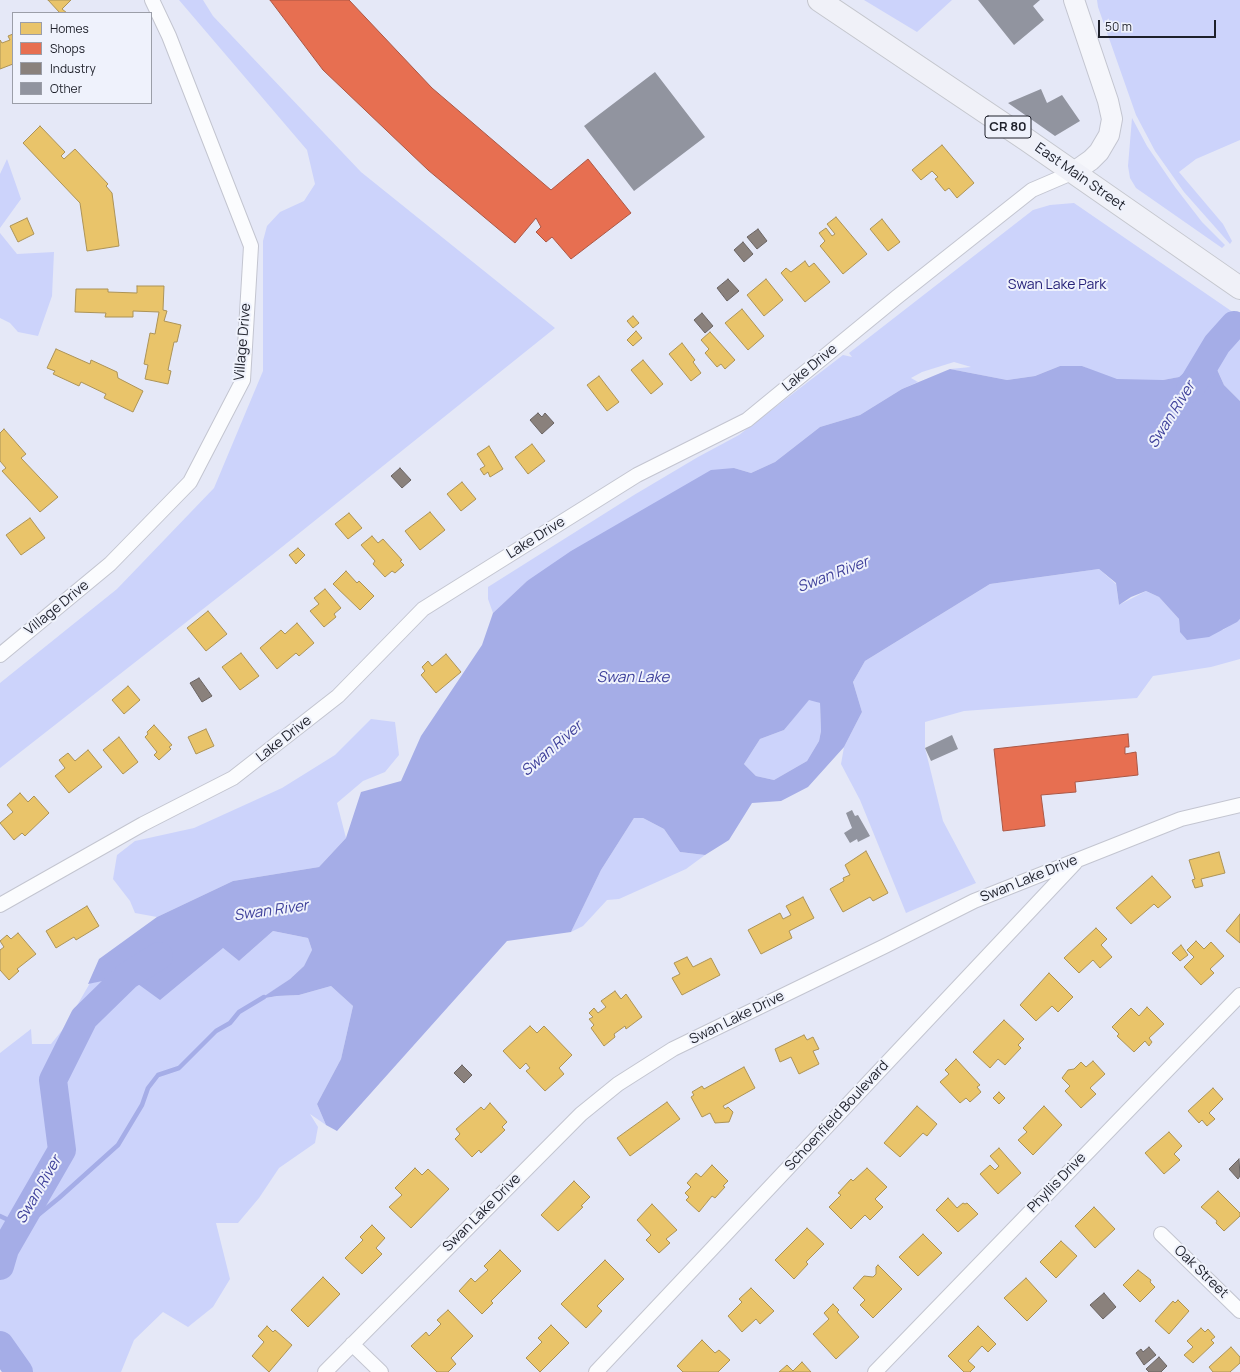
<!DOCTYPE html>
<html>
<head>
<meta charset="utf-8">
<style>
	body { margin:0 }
	#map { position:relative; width:1240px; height:1372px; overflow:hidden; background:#e5e8f7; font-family:Manrope,sans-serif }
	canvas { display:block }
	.legend { position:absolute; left:12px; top:12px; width:140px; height:92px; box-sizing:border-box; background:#eff2fc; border:1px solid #9b9ea8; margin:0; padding:5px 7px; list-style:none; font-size:12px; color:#1e202a }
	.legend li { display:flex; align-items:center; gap:8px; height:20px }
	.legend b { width:20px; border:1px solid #9b9ea8 }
	.scale { position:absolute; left:1098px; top:20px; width:118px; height:18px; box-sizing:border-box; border:2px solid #1e202a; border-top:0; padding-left:5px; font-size:12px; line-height:14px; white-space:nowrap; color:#1e202a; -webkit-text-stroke:3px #eff2fc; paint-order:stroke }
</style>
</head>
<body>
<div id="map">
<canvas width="1240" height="1372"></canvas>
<ul class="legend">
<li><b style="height:11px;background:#e9c46a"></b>Homes</li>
<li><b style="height:11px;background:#e76f51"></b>Shops</li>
<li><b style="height:11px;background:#8a817c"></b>Industry</li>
<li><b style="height:11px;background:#91949f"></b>Other</li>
</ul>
<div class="scale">50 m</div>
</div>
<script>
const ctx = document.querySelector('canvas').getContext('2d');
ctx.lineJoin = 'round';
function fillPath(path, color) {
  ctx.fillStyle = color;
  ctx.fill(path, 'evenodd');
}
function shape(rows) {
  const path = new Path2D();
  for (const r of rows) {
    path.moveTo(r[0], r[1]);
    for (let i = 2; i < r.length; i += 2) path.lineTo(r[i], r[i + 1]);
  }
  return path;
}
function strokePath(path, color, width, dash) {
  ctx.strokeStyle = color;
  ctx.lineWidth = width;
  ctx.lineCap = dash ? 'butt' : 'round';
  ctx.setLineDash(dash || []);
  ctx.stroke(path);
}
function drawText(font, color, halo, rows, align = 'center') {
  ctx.font = font + ' Manrope,sans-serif';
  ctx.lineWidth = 4;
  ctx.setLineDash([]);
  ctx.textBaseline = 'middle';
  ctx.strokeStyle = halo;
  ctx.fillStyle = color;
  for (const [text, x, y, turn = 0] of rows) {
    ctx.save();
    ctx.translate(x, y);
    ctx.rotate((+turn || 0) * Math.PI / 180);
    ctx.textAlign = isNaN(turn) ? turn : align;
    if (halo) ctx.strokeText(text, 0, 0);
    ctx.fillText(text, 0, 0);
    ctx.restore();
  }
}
const green = shape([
	[179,0,203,0,213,16,361,172,555,328,272,555,0,768,0,683,117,589,214,488,263,371,263,241,267,226,280,212,304,201,315,184,307,150],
	[864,0,952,0,917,32],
	[1097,0,1240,0,1240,140,1196,159,1179,172,1223,224,1232,241,1230,244,1184,192,1155,151,1136,115,1098,7],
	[1132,118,1147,146,1175,187,1202,222,1225,245,1222,248,1136,188,1130,178,1128,166],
	[7,159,21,199,0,228,0,174],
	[1074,203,1240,317,1240,401,1224,385,1213,360,1218,359,1217,356,1202,352,1201,358,1179,377,1163,380,1116,381,1082,366,1060,366,1035,376,1007,380,950,369,971,367,954,362,922,372,911,378,918,382,902,389,860,415,820,427,775,462,751,473,734,468,527,581,493,613,488,599,488,587,634,495,698,457,739,435,843,355,852,357,849,353,1033,210,1050,205],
	[0,233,17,254,54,252,52,296,38,336,18,332,10,323,0,318],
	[1099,569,1116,584,1119,605,1146,591,1159,597,1179,619,1180,632,1223,630,1240,619,1240,659,1211,667,1153,676,1137,698,964,711,925,722,925,748,943,821,976,883,906,913,860,800,841,764,844,747,862,712,853,682,865,661,990,584],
	[809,699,820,703,821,731,819,741,807,761,774,780,756,776,744,764,760,739,784,730],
	[371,719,395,722,399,755,385,772,363,781,337,803,346,838,319,867,233,881,157,917,135,913,130,901,113,879,117,855,135,841,194,828,282,788,335,755],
	[634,818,643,818,664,829,680,852,705,855,686,869,619,899,607,900,583,926,571,932,601,870],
	[273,931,308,938,312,950,304,966,290,979,261,999,277,996,299,995,331,986,353,1006,341,1059,317,1104,326,1125,310,1114,318,1127,315,1143,279,1168,259,1198,238,1223,216,1223,230,1279,213,1307,188,1327,163,1312,134,1340,121,1372,9,1372,0,1363,0,1053,31,1029,32,1044,51,1044,64,1028,90,983,127,976,223,948,239,961]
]);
const water = shape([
	[1211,356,1224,385,1240,401,1240,619,1237,622,1209,637,1187,640,1180,632,1179,619,1159,597,1146,591,1131,597,1119,605,1116,583,1099,569,990,584,865,661,853,682,862,712,844,747,808,787,781,801,752,803,729,840,705,855,680,852,664,829,643,818,634,818,601,870,571,932,507,941,337,1131,326,1125,317,1104,341,1059,353,1006,331,986,299,995,277,996,260,999,290,979,304,966,312,950,308,938,273,931,239,961,223,948,160,1000,127,976,88,984,99,959,157,917,233,881,319,867,346,838,361,792,401,781,421,736,482,645,493,613,527,581,571,551,711,470,734,468,751,473,775,462,820,427,860,415,902,389,950,369,1007,380,1035,376,1060,366,1082,366,1117,379,1163,380,1179,377,1201,358],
	[809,700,820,703,821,731,819,741,807,761,774,780,756,776,744,764,760,739,784,730]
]);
const homes = shape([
	[48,0,71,0,62,9,67,13,60,13,48,0],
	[13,34,13,64,0,69,0,40,2,43,10,40,8,36,13,34],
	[40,126,65,152,61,156,64,159,75,149,108,184,106,186,112,193,119,246,87,251,80,203,23,143,40,126],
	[942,145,974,183,957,198,949,188,945,191,935,179,938,177,932,171,921,180,912,170,942,145],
	[836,217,867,254,843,274,820,246,825,241,819,233,826,228,832,236,835,234,827,224,836,217],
	[27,218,34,234,18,242,10,226,27,218],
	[882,219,900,242,888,251,870,229,882,219],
	[805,261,809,267,814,263,830,282,805,302,781,273,786,268,791,272,805,261],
	[766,279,783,300,764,316,747,295,766,279],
	[137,286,164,286,163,310,167,311,164,321,181,325,177,342,174,342,168,370,171,371,168,384,145,379,148,365,144,364,150,333,155,334,159,312,133,311,133,317,105,317,106,313,75,312,76,289,108,289,108,292,137,293,137,286],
	[742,309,764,336,748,350,725,323,742,309],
	[633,316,639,323,633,328,627,321,633,316],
	[636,331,642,338,633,346,627,340,636,331],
	[710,332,735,360,725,369,721,364,717,367,705,353,709,349,701,340,710,332],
	[682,343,695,360,693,362,701,373,691,381,669,354,682,343],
	[56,349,90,364,91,360,117,372,118,378,143,391,133,412,104,398,106,394,81,382,79,386,53,374,55,371,47,368,56,349],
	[643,360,663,384,651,394,631,370,643,360],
	[599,376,619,402,607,411,587,385,599,376],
	[4,429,26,454,21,458,58,497,40,512,2,471,6,468,0,461,0,433,4,429],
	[532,444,545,461,528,474,515,457,532,444],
	[489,446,503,469,490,477,488,472,484,475,480,469,485,466,477,454,489,446],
	[462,482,476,499,461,511,447,494,462,482],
	[430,512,445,530,420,550,405,531,430,512],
	[349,513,362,528,348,539,335,524,349,513],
	[30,518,45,538,21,555,6,535,30,518],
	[372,536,378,543,383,539,402,560,400,561,404,565,395,573,392,571,385,577,373,564,375,561,361,545,372,536],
	[298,548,305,555,296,564,289,555,298,548],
	[346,571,357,583,359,581,374,596,360,610,333,584,346,571],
	[325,589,341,608,334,614,336,617,324,627,310,611,319,604,314,598,325,589],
	[208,611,227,634,206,651,187,628,208,611],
	[297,623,314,643,299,656,296,653,277,669,260,648,281,630,285,634,297,623],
	[241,653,259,676,240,690,222,667,241,653],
	[446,654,461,672,436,693,421,675,425,671,422,667,428,661,432,666,446,654],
	[128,686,140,700,124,714,112,700,128,686],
	[154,725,172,745,169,747,171,749,159,760,154,755,157,752,145,737,148,734,147,732,154,725],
	[206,729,214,746,196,754,188,737,206,729],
	[119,737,138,762,123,774,103,750,119,737],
	[88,750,102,767,69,793,55,776,65,768,59,760,68,753,75,761,88,750],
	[20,793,28,802,34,796,49,813,25,836,22,833,14,840,0,823,13,812,7,805,20,793],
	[866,851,888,893,873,901,870,897,843,912,830,889,844,881,843,878,850,875,845,865,866,851],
	[1219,852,1225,873,1201,879,1203,886,1195,888,1192,880,1195,879,1189,860,1219,852],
	[1152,876,1171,897,1158,908,1154,904,1131,924,1116,908,1152,876],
	[803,897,814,918,789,931,792,938,761,954,748,930,780,913,783,919,791,915,786,906,803,897],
	[87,906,99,926,76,940,74,937,56,948,46,931,87,906],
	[1240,914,1240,943,1226,931,1240,914],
	[1096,928,1107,939,1101,945,1112,957,1100,968,1093,960,1079,973,1064,958,1096,928],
	[18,933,36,954,17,969,19,971,9,980,0,970,0,950,4,947,0,941,7,935,11,939,18,933],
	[1196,941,1204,949,1211,942,1224,956,1210,969,1214,973,1201,985,1184,967,1194,957,1187,950,1196,941],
	[1181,945,1188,955,1180,961,1172,953,1181,945],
	[687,957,693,967,711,958,720,975,682,995,672,978,680,974,674,963,687,957],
	[1049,973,1073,997,1058,1012,1052,1006,1036,1021,1020,1005,1049,973],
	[615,991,621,999,626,994,642,1017,626,1029,625,1026,614,1034,615,1037,604,1046,591,1028,594,1025,589,1019,593,1017,589,1013,594,1008,598,1013,606,1007,601,1001,615,991],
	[1147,1007,1164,1024,1149,1038,1152,1042,1149,1046,1145,1041,1134,1052,1117,1036,1119,1034,1112,1027,1131,1008,1139,1016,1147,1007],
	[1004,1020,1024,1039,1018,1045,1021,1048,1005,1065,998,1059,990,1068,973,1052,1004,1020],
	[530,1026,537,1033,544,1026,572,1055,559,1068,564,1074,545,1091,526,1071,530,1068,526,1063,520,1069,503,1051,530,1026],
	[804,1035,807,1040,813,1037,819,1049,813,1051,819,1064,799,1074,791,1057,780,1062,775,1049,804,1035],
	[956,1059,980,1085,977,1087,981,1092,970,1102,966,1098,960,1103,940,1082,949,1074,945,1070,956,1059],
	[1093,1061,1105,1074,1090,1088,1096,1094,1081,1108,1065,1091,1070,1086,1062,1078,1068,1070,1074,1069,1081,1062,1086,1067,1093,1061],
	[744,1067,755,1088,723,1106,725,1109,728,1107,733,1112,729,1122,715,1123,710,1113,702,1117,691,1097,694,1095,692,1092,702,1086,704,1089,744,1067],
	[1213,1088,1223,1099,1209,1113,1215,1119,1207,1126,1202,1120,1199,1123,1188,1111,1213,1088],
	[999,1092,1005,1098,999,1104,993,1098,999,1092],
	[667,1102,680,1119,630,1156,617,1138,667,1102],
	[490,1103,507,1122,502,1127,505,1130,481,1153,479,1150,472,1157,455,1139,460,1134,456,1129,481,1107,484,1110,490,1103],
	[917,1106,937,1124,927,1136,923,1133,900,1157,884,1143,917,1106],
	[1044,1106,1062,1125,1033,1155,1018,1140,1027,1132,1023,1128,1044,1106],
	[1169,1132,1182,1146,1174,1154,1180,1160,1164,1174,1145,1153,1169,1132],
	[999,1148,1021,1173,998,1194,980,1174,990,1165,995,1170,999,1166,990,1156,999,1148],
	[712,1165,728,1181,723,1186,725,1187,715,1198,712,1196,699,1212,686,1200,689,1197,685,1193,691,1187,687,1183,696,1173,701,1177,712,1165],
	[415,1168,422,1175,428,1169,449,1189,411,1228,389,1207,402,1195,395,1188,415,1168],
	[867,1168,887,1187,875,1199,883,1207,870,1220,865,1215,851,1229,829,1207,841,1195,838,1193,851,1179,853,1181,867,1168],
	[574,1181,590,1197,581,1206,583,1207,558,1231,541,1215,574,1181],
	[1218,1191,1240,1213,1240,1216,1224,1231,1216,1223,1217,1221,1201,1207,1218,1191],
	[948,1198,957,1208,963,1203,965,1204,967,1203,978,1214,958,1232,936,1210,948,1198],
	[652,1204,677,1230,666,1239,670,1243,659,1253,646,1240,651,1235,637,1220,652,1204],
	[1094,1207,1115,1229,1095,1248,1075,1226,1094,1207],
	[372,1225,385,1238,376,1248,382,1254,362,1274,345,1258,363,1240,360,1237,372,1225],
	[807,1228,824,1244,806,1262,808,1264,794,1279,775,1260,807,1228],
	[923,1234,942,1253,918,1276,899,1257,923,1234],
	[1061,1241,1077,1256,1056,1278,1040,1262,1061,1241],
	[500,1250,521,1271,491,1301,493,1303,482,1314,459,1291,471,1278,475,1282,488,1270,484,1266,500,1250],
	[605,1260,624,1279,597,1306,602,1311,586,1328,561,1304,605,1260],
	[878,1265,902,1289,873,1318,860,1305,865,1300,853,1288,864,1276,873,1277,876,1274,876,1267,878,1265],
	[1138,1270,1151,1280,1150,1282,1155,1287,1140,1302,1123,1285,1138,1270],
	[323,1277,340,1294,308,1327,291,1310,323,1277],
	[1026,1278,1047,1301,1027,1321,1004,1298,1026,1278],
	[751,1288,774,1311,760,1324,756,1319,742,1332,728,1316,742,1302,739,1299,751,1288],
	[1178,1300,1189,1311,1169,1334,1155,1321,1173,1301,1175,1303,1178,1300],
	[833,1304,839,1310,837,1312,859,1337,836,1359,813,1334,829,1319,824,1313,833,1304],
	[448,1310,473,1336,451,1358,456,1364,448,1372,437,1372,411,1346,426,1332,429,1336,441,1324,437,1320,448,1310],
	[551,1325,569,1343,540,1372,526,1358,542,1342,538,1338,551,1325],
	[267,1326,273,1332,275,1330,292,1345,269,1372,252,1356,264,1342,258,1336,267,1326],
	[978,1326,996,1344,988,1352,982,1346,968,1361,975,1367,970,1372,964,1372,948,1356,978,1326],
	[1201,1328,1205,1332,1208,1329,1215,1337,1211,1340,1214,1343,1193,1363,1184,1355,1193,1347,1187,1341,1201,1328],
	[702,1340,715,1353,719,1350,730,1360,718,1372,683,1372,677,1366,702,1340],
	[1231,1347,1240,1357,1240,1363,1230,1372,1213,1372,1209,1367,1231,1347],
	[802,1362,811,1372,779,1372,787,1365,793,1371,802,1362]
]);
const shops = shape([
	[270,0,349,0,432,88,551,190,588,159,631,213,571,259,552,237,546,242,536,232,541,227,536,218,515,243,428,170,323,70,270,0],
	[1128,734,1129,747,1125,747,1125,754,1136,752,1138,775,1075,782,1076,792,1041,795,1045,826,1003,831,994,749,1128,734]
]);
const industry = shape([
	[758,229,767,241,757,249,747,237,758,229],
	[743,242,753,254,744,262,734,250,743,242],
	[728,279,739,291,727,301,717,288,728,279],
	[702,313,713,326,705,333,694,320,702,313],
	[538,413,542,417,545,413,554,423,542,434,530,420,538,413],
	[400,468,411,480,402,488,391,476,400,468],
	[199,678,212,696,202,702,190,683,199,678],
	[462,1065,472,1075,464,1083,454,1073,462,1065],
	[1239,1159,1240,1176,1238,1179,1229,1169,1239,1159],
	[1104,1293,1116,1307,1103,1319,1090,1305,1104,1293],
	[1149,1347,1156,1355,1144,1365,1136,1353,1141,1349,1143,1352,1149,1347],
	[1159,1357,1167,1366,1161,1372,1149,1372,1146,1369,1159,1357]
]);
const stream = shape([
	[0,1216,19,1225,32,1220,59,1198,118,1145,142,1105,148,1088,158,1075,179,1068,216,1031,230,1023,239,1012,264,997]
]);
const river = shape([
	[1190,389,1217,344,1234,325],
	[0,1266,5,1249,62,1150,53,1080,84,1018,127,976,159,956],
	[0,1345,19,1372]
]);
const building = shape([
	[978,0,1040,0,1033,6,1044,20,1014,45],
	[655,72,705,137,634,191,584,126],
	[1041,89,1047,103,1062,95,1080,121,1055,136,1008,103],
	[952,735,958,749,931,761,925,748],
	[852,810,855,816,858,815,870,836,858,842,857,839,850,843,844,833,852,828,846,813]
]);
const minor = shape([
	[0,655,110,564,190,482,243,380,251,246,169,36,152,0],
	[0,905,143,824,233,778,338,696,423,609,637,475,747,420,897,297,1032,190,1074,172],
	[1161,1234,1240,1311],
	[352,1344,381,1372],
	[325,1372,581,1114,618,1084,673,1049,885,946,974,901,1181,819,1240,805],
	[596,1372,1075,863],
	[875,1372,1240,995]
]);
const secondary = shape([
	[1074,0,1108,101,1112,119,1109,135,1099,152,1091,160,1074,172]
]);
const primary = shape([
	[819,0,1027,140,1240,288]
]);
const shields = [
	[1008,127,46]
];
const shieldNames = [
	["CR 80",1008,127]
];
const streetNames = [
	["East Main Street",1080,177,35],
	["Village Drive",243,342,-85],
	["Lake Drive",810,368,-39],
	["Lake Drive",536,538,-32],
	["Village Drive",57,608,-39],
	["Lake Drive",284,739,-38],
	["Swan Lake Drive",1029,879,-22],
	["Swan Lake Drive",737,1018,-26],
	["Schoenfield Boulevard",837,1116,-47],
	["Phyllis Drive",1057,1183,-46],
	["Swan Lake Drive",482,1213,-45],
	["Oak Street",1201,1272,44]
];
const parkNames = [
	["Swan Lake Park",1057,285]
];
const waterNames = [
	["Swan River",1172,415,-58],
	["Swan River",833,575,-21],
	["Swan Lake",633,678],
	["Swan River",552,749,-41],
	["Swan River",271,911,-8],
	["Swan River",39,1190,-60]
];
fillPath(green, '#ccd3fb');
fillPath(water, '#a5ade7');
fillPath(homes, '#e9c46a');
strokePath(homes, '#ac9357', 1);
fillPath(shops, '#e76f51');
strokePath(shops, '#ab5745', 1);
fillPath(industry, '#8a817c');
strokePath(industry, '#6a6463', 1);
strokePath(stream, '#a5ade7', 4.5);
strokePath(river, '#a5ade7', 28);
fillPath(building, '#91949f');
strokePath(minor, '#c3c5d0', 16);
strokePath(secondary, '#c3c5d0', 22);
strokePath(primary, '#c4c6cd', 24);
strokePath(minor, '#fbfcfe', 14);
strokePath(secondary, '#f5f6fb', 20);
strokePath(primary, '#f0f1f8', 22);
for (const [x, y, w] of shields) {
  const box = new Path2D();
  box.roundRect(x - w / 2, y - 11, w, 22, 3);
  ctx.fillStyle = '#eff2fc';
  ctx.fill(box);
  strokePath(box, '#1e202a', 1);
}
drawText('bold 13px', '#1e202a', null, shieldNames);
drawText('14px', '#1e202a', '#eff2fc', streetNames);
drawText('14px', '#27237a', '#eff2fc', parkNames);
drawText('italic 15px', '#3f419b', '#eff2fc', waterNames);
</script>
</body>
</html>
